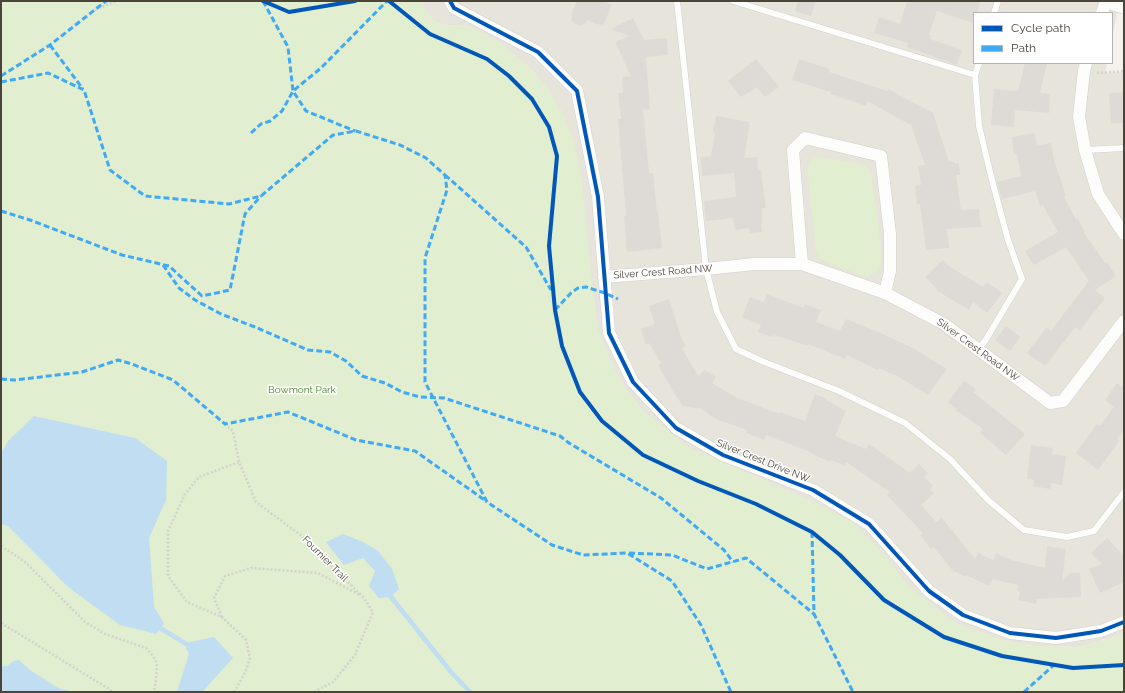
<!DOCTYPE html>
<html>
<head>
<meta charset="utf-8">
<style>
	body { margin:0 }
	#map { position:relative; width:1125px; height:693px; overflow:hidden; background:#f4f2ee; font-family:Raleway,sans-serif }
	canvas { display:block }
	.frame { position:absolute; inset:0; border:2px solid #4b4439; pointer-events:none }
	.legend { position:absolute; left:973px; top:12px; width:140px; height:52px; box-sizing:border-box; background:#fff; border:1px solid #b7b4b0; margin:0; padding:5px 7px; list-style:none; font-size:12px; color:#4b4439 }
	.legend li { display:flex; align-items:center; gap:8px; height:20px }
	.legend b { width:20px; border:1px solid #b7b4b0 }
</style>
</head>
<body>
<div id="map">
<canvas width="1125" height="693"></canvas>
<div class="frame"></div>
<ul class="legend">
<li><b style="height:5px;background:#0057b8"></b>Cycle path</li>
<li><b style="height:5px;background:#3fa9f5"></b>Path</li>
</ul>
</div>
<script>
const ctx = document.querySelector('canvas').getContext('2d');
ctx.lineJoin = 'round';
function fillPath(path, color) {
  ctx.fillStyle = color;
  ctx.fill(path, 'evenodd');
}
function shape(rows) {
  const path = new Path2D();
  for (const r of rows) {
    path.moveTo(r[0], r[1]);
    for (let i = 2; i < r.length; i += 2) path.lineTo(r[i], r[i + 1]);
  }
  return path;
}
function strokePath(path, color, width, dash) {
  ctx.strokeStyle = color;
  ctx.lineWidth = width;
  ctx.lineCap = dash ? 'butt' : 'round';
  ctx.setLineDash(dash || []);
  ctx.stroke(path);
}
function drawText(font, color, halo, rows, align = 'center') {
  ctx.font = font + ' Raleway,sans-serif';
  ctx.lineWidth = 3;
  ctx.setLineDash([]);
  ctx.textBaseline = 'middle';
  ctx.strokeStyle = halo;
  ctx.fillStyle = color;
  for (const [text, x, y, turn = 0] of rows) {
    ctx.save();
    ctx.translate(x, y);
    ctx.rotate((+turn || 0) * Math.PI / 180);
    ctx.textAlign = isNaN(turn) ? turn : align;
    if (halo) ctx.strokeText(text, 0, 0);
    ctx.fillText(text, 0, 0);
    ctx.restore();
  }
}
const residential = shape([
	[422,1,1120,1,1112,38,1112,13,974,13,974,63,1107,63,1105,73,1124,72,1124,634,1080,647,1032,646,1001,640,953,622,908,586,885,556,820,505,689,448,644,413,616,374,597,329,592,284,547,88,531,69,501,44,469,26,444,25,432,20,425,10]
]);
const green = shape([
	[1,1,422,1,425,10,432,20,444,25,469,26,501,44,531,69,547,88,562,111,574,141,582,182,592,284,597,329,616,374,644,413,689,448,820,505,854,523,885,556,908,586,953,622,1001,640,1032,646,1080,647,1124,634,1124,692,1,692],
	[816,157,859,164,866,166,871,172,878,222,882,263,876,272,866,277,819,259,816,250,807,167,811,160]
]);
const water = shape([
	[34,416,135,438,167,461,166,500,149,538,154,607,164,623,156,634,120,625,68,587,8,526,1,524,1,454,8,441],
	[343,534,363,542,378,551,392,569,399,589,391,597,379,598,369,586,375,571,363,558,344,565,326,542],
	[214,637,233,658,202,692,177,692,189,654,186,648,190,642],
	[19,660,30,670,58,688,74,692,1,692,1,666,7,666,14,661]
]);
const stream = shape([
	[391,597,451,672,470,692],
	[160,628,188,645]
]);
const building = shape([
	[577,1,603,1,612,5,603,25,599,24,598,25,588,20,584,24,581,26,575,24,571,20,572,12],
	[798,1,816,1,811,16,795,11],
	[907,1,981,1,977,13,974,13,974,20,973,23,937,11,929,35,931,36,930,39,962,50,957,65,907,47,908,43,874,33,879,17,900,24],
	[633,18,644,40,667,38,668,55,646,57,650,109,643,110,649,173,653,173,657,213,658,213,662,248,627,252,624,216,626,215,618,119,621,119,618,93,623,93,622,77,631,76,615,42,629,36,611,29],
	[756,59,779,87,765,97,757,87,741,97,728,81],
	[799,59,830,69,829,72,887,91,888,89,933,113,949,162,954,161,954,163,959,163,960,175,956,175,961,210,979,209,981,227,947,229,949,248,926,250,920,204,917,204,915,186,921,185,918,166,925,165,911,125,867,101,866,106,831,94,831,92,792,80],
	[1025,63,1047,63,1040,93,1050,94,1049,113,1015,110,1014,127,991,125,994,89,1018,91],
	[1124,92,1124,123,1111,123,1109,93],
	[716,116,750,122,744,158,757,157,758,171,761,170,766,208,762,208,762,224,761,224,762,232,750,233,749,228,735,230,735,226,734,226,733,218,706,221,704,201,736,197,734,173,702,176,701,157,711,156,715,133,713,132],
	[1035,133,1037,146,1051,143,1054,160,1066,196,1064,197,1076,220,1078,219,1085,232,1084,233,1105,263,1107,262,1116,276,1095,290,1105,298,1080,330,1075,327,1045,366,1027,353,1047,327,1051,331,1089,281,1066,247,1034,265,1025,251,1058,232,1043,205,1040,206,1035,191,1002,199,997,182,1021,176,1017,154,1014,154,1012,137],
	[943,260,950,267,983,287,987,282,1002,293,987,313,973,302,969,310,936,290,937,289,925,277],
	[767,294,804,308,805,304,821,310,816,322,840,331,846,319,876,331,913,348,947,369,928,395,894,374,894,375,879,368,878,370,847,355,845,359,808,344,808,346,774,335,773,337,771,336,771,337,758,332,761,325,742,317,750,297,764,302],
	[669,299,682,340,686,346,682,348,698,376,705,370,716,377,712,383,735,397,779,414,780,412,805,421,815,394,827,399,826,400,846,411,835,436,866,449,869,444,910,473,919,464,928,473,924,477,933,486,930,489,934,493,921,505,936,522,942,518,975,559,978,553,993,560,996,553,1011,560,1045,568,1047,546,1066,549,1062,581,1070,573,1080,573,1081,597,1037,599,1036,604,1018,600,1020,592,1017,591,1018,585,993,579,989,586,966,575,966,577,953,571,934,547,931,549,920,535,923,533,887,495,890,492,846,462,845,466,831,460,830,462,812,454,813,453,766,435,764,440,746,433,747,430,716,419,700,408,694,408,683,406,674,393,658,365,661,363,649,343,646,345,641,329,655,324,649,306],
	[1006,326,1020,337,1010,351,995,340],
	[964,381,976,389,973,392,1025,434,1006,455,980,433,983,429,956,410,957,409,948,402],
	[1117,383,1124,388,1124,430,1117,439,1119,441,1098,470,1076,453,1097,424,1100,426,1114,407,1105,400],
	[1031,445,1053,448,1052,454,1066,456,1062,485,1051,483,1050,489,1033,486,1034,480,1027,479],
	[1107,538,1124,556,1124,582,1100,593,1089,569,1102,564,1091,553]
]);
const path = shape([
	[95,10,116,1],
	[1097,73,1124,71],
	[225,424,233,431,239,462,256,502,303,537,364,598,373,612,355,655,333,682,314,692],
	[1,546,24,561,84,621,105,634,146,648,153,656,157,664,156,679,154,692],
	[222,617,214,598,225,576,251,568,318,573,360,595],
	[1,623,114,692],
	[234,692,245,673,250,658,246,640,222,617,187,602,168,576,168,531,185,494,199,477,239,462]
]);
const service = shape([
	[677,1,706,269,717,312,736,349,764,362,839,391,905,423,950,459,988,500,1024,530,1067,537,1094,531,1124,492],
	[733,1,975,75],
	[994,13,998,1],
	[1085,150,1124,148],
	[978,349,985,341,1022,279,1008,240,993,184,979,126,975,75,979,63]
]);
const minor = shape([
	[450,1,454,8,538,52,577,91,598,197,609,333,633,382,676,428,723,455,813,490,869,524,929,591,963,615,1010,633,1056,638,1101,631,1124,622],
	[1102,13,1106,1],
	[1086,63,1084,71,1079,117,1085,150,1098,194,1124,234],
	[802,264,793,150,805,138,881,156,890,234,890,271,885,293],
	[604,277,706,269,754,264,802,264,885,293,944,324,1050,403,1063,401,1124,321]
]);
const tertiary = shape([
	[1108,1,1124,6]
]);
const quiet = shape([
	[263,1,288,47,293,91,306,111,355,131],
	[50,45,83,89],
	[1,76,50,45,106,1],
	[1,82,48,73,84,90,110,170,145,196,229,204,261,196,333,135,356,131,400,145,426,158,445,175,447,190,425,258,425,382,487,502,552,545,583,555,627,553,672,581,701,625,731,692],
	[251,133,261,124,270,121,282,111,293,91,321,68,387,1],
	[445,175,526,247,551,290],
	[1,211,30,220,122,255,169,266,202,296,230,290,245,214,261,196],
	[163,265,179,288,195,300,221,314,255,327,308,350,330,352,346,361,362,376,385,383,402,392,420,397,444,398,560,436,569,443,661,498,724,550,733,562],
	[555,310,571,293,578,288,586,287,605,293,618,299],
	[1,379,15,380,82,372,118,360,132,364,173,380,225,424,288,412,356,440,415,451,486,501],
	[812,532,814,614,853,692],
	[629,553,672,555,707,569,746,558,814,614],
	[1024,692,1054,665]
]);
const cycleway = shape([
	[263,1,289,12,355,1],
	[389,1,430,34,487,59,509,76,532,99,549,127,557,156,549,246,555,310,562,346,580,392,602,421,643,455,698,481,756,504,812,532,840,555,884,600,944,637,1002,656,1073,668,1124,665],
	[450,1,454,8,538,52,577,91,598,197,609,333,633,382,676,428,723,455,813,490,869,524,929,591,963,615,1010,633,1056,638,1101,631,1124,622]
]);
const streetNames = [
	["Silver Crest Road NW",663,272,-4],
	["Silver Crest Road NW",978,350,36],
	["Silver Crest Drive NW",763,461,22],
	["Fournier Trail",325,559,45]
];
const parkNames = [
	["Bowmont Park",302,390]
];
fillPath(residential, '#e7e4dc');
fillPath(green, '#e1eecf');
fillPath(water, '#c0ddf1');
strokePath(stream, '#c0ddf1', 4.5);
fillPath(building, '#dedbd6');
strokePath(service, '#d2d0cb', 7);
strokePath(minor, '#d2d0cb', 13);
strokePath(tertiary, '#d2d0cb', 16);
strokePath(path, '#d3d2cc', 2.5, [2, 2]);
strokePath(service, '#fdfdfc', 6);
strokePath(minor, '#fdfdfc', 12);
strokePath(tertiary, '#fdfdfc', 15);
strokePath(quiet, '#3fa9f5', 3, [6, 3]);
strokePath(cycleway, '#0057b8', 4);
drawText('10px', '#4b4439', '#fff', streetNames);
drawText('10px', '#4a7f2a', '#fff', parkNames);
</script>
</body>
</html>
